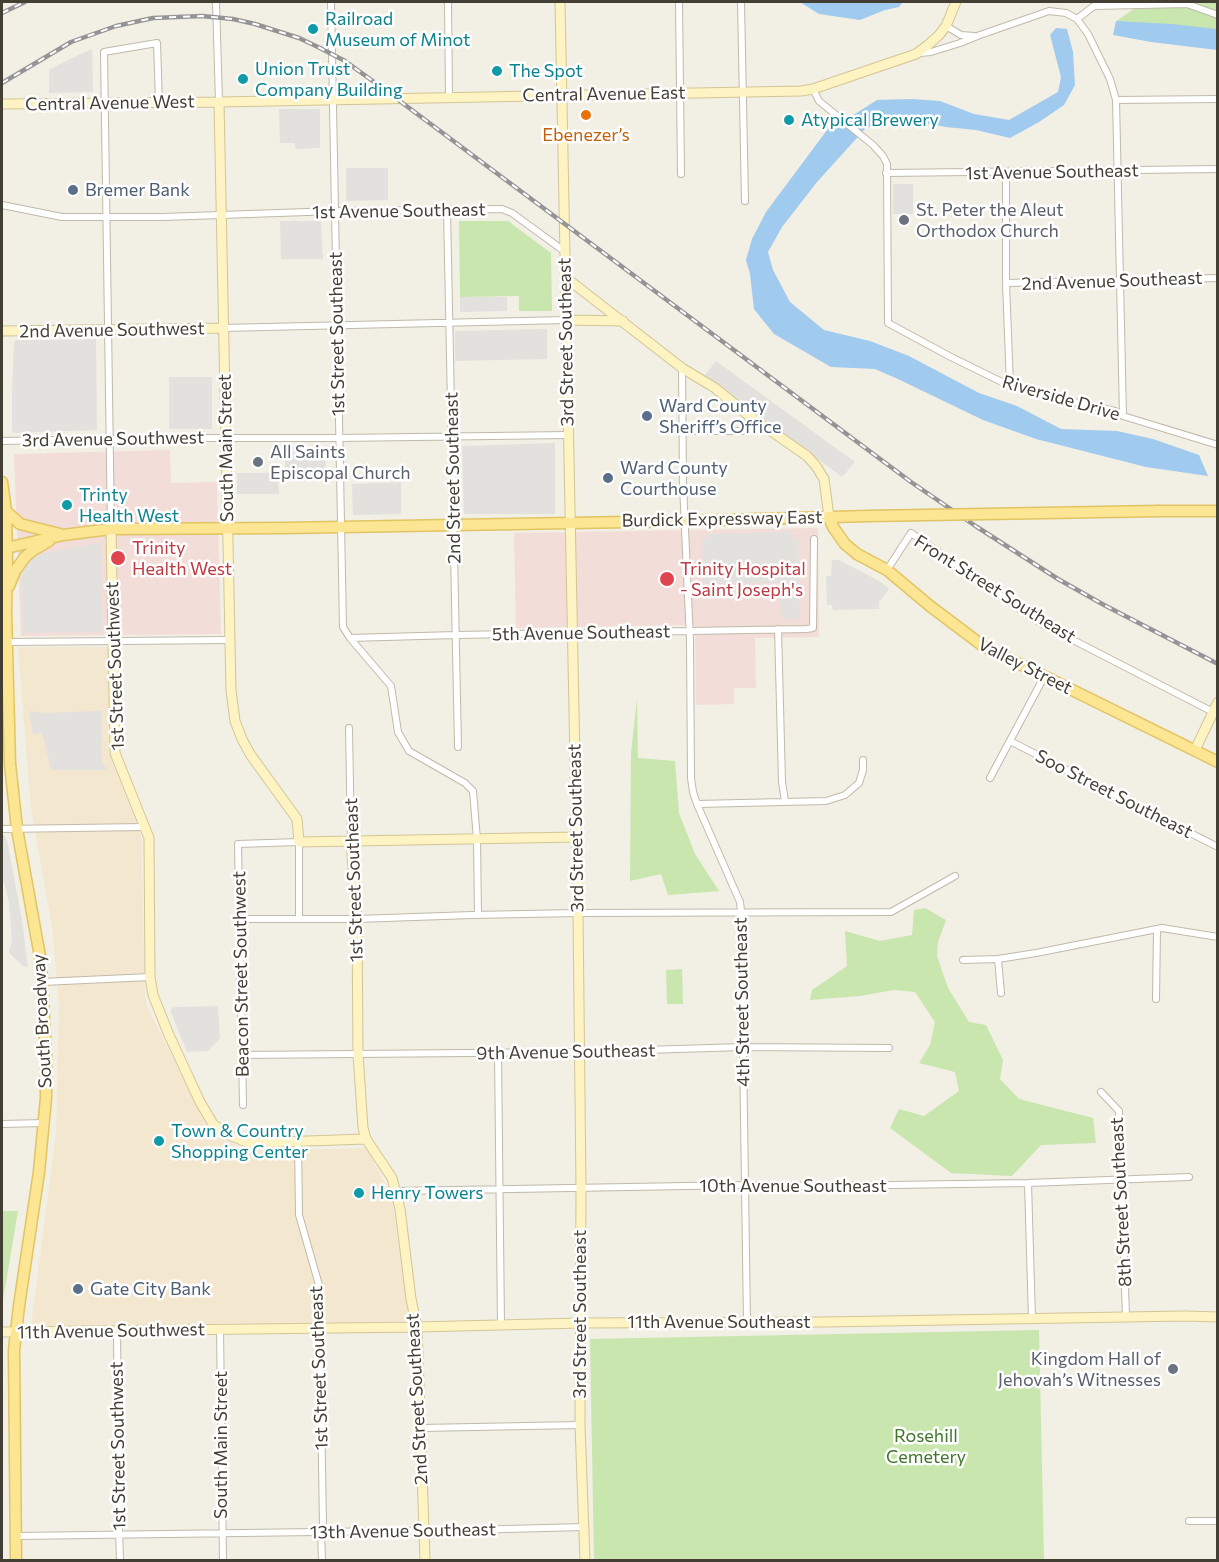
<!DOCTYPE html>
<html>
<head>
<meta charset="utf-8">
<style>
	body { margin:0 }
	#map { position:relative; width:1219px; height:1562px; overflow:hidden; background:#f2efe5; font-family:Commissioner,sans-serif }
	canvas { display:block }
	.frame { position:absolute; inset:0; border:3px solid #443f35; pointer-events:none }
</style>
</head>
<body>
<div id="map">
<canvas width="1219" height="1562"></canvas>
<div class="frame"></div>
</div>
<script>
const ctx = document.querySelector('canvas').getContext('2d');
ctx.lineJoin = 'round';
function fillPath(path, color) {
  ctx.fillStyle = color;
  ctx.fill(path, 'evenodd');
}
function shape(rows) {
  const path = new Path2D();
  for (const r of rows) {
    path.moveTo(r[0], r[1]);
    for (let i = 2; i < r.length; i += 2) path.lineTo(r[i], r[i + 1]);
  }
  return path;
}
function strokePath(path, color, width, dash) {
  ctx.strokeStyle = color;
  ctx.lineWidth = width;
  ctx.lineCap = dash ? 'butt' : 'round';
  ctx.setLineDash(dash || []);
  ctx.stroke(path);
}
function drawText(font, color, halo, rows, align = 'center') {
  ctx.font = font + ' Commissioner,sans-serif';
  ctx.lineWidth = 5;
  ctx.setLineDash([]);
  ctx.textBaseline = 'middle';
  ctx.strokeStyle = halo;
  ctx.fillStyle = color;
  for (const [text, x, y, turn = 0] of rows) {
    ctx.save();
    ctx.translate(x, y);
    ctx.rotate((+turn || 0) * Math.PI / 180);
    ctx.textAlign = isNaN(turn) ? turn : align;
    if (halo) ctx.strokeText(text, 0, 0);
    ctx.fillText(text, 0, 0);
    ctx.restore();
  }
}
const commercial = shape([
	[18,647,110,647,110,756,141,835,145,995,147,1006,210,1133,248,1151,366,1148,391,1194,410,1321,31,1326,56,1133,59,1005,52,927,31,809]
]);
const medical = shape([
	[170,450,171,483,217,482,221,634,21,636,14,454],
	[818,528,819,637,755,638,756,688,734,688,734,704,696,705,695,625,516,628,514,533]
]);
const green = shape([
	[1144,2,1217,2,1217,41,1116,21],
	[459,221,508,221,551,253,552,311,519,311,519,296,460,297],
	[637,699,638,758,675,761,679,813,695,854,719,891,668,895,661,874,630,881,631,753],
	[925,908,946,920,938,942,937,956,948,988,969,1022,986,1025,1003,1060,1000,1079,1019,1099,1093,1118,1096,1143,1041,1145,1012,1176,951,1173,890,1128,899,1109,924,1116,959,1091,955,1072,919,1063,930,1045,935,1022,915,992,894,990,860,996,810,1000,812,990,847,966,845,931,880,941,912,935,914,910],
	[682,969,683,1004,667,1004,666,970],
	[2,1211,18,1211,2,1306],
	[1039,1330,1044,1560,594,1560,590,1339]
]);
const parking = shape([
	[92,49,93,92,49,93,49,70,70,59],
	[279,109,320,109,320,148,296,149,294,143,280,143],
	[346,168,388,168,388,200,346,201],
	[893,184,913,184,913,214,893,214],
	[280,221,321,221,323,259,281,259],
	[460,297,507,297,507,311,460,312],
	[547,329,547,359,455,361,455,331],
	[96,339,97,430,14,433,12,431,12,391,14,343,16,340],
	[716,361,855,462,842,477,705,375],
	[169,377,212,377,212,429,169,429],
	[555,443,555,514,464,514,462,446],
	[285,447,325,447,326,477,285,477],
	[237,473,278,473,279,494,237,494],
	[401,482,401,514,353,515,352,484],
	[791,532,792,538,798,538,800,619,781,619,780,583,703,584,702,539,707,539,708,534],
	[102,542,102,632,23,633,22,575,26,562,34,555],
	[832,560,839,560,881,582,889,589,879,602,879,609,833,610,832,605,827,605,826,576,831,576],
	[101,710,102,762,107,770,51,770,42,733,33,734,29,711,45,713,96,711],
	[2,835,4,835,7,840,22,920,28,968,22,965,9,953,12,940,9,903,4,882,2,882],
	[218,1006,220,1038,208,1051,187,1052,170,1010,174,1007]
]);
const water = shape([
	[800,2,903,2,899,7,885,10,860,20,819,14],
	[1116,21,1172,24,1217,29,1217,50,1151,42,1113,35],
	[1056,28,1067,29,1073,52,1075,85,1064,105,1039,122,1010,138,976,130,946,127,903,119,866,128,817,182,782,227,768,252,773,270,790,302,824,330,870,341,909,356,979,393,1017,406,1061,429,1117,431,1153,439,1199,455,1208,476,1146,467,1036,439,983,420,900,380,875,369,831,367,774,334,754,309,750,274,746,260,752,239,766,212,830,126,855,114,877,100,912,99,940,101,974,114,1009,120,1058,92,1061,77,1050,35]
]);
const street = shape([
	[216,2,219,102],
	[331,2,343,627,350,638,391,686,398,732,409,751,465,783,473,791,477,839,478,915],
	[448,2,449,97],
	[679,2,681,174],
	[741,2,745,201],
	[1077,19,1094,6,1187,4,1218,15],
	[946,26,961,35,974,36],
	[920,53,931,52,960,43,980,35,1049,11,1066,13,1077,19,1088,34,1110,79,1116,100,1123,416],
	[813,89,819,101,873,145,883,156,887,164,888,323,951,357,1010,386,1069,401,1115,411,1123,416,1218,445],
	[1116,100,1218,99],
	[886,173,1218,169],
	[1006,173,1006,283,1010,386],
	[2,205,62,217,163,217,336,211,502,209,512,213,564,251],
	[447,210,458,747],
	[1006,283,1218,278],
	[223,328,566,320],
	[682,368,683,484,690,641,691,778,693,792,697,804,740,902,741,911,747,1322],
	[682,431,743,431,749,424,748,415],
	[2,441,166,438,338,438,568,435],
	[111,529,104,52,157,43,159,102],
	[887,570,911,533,1042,624,1213,712],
	[778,629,782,782,785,801],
	[350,638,456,635,807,629,813,628,814,539],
	[7,642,230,640],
	[349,728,351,842],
	[1010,741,1218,847],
	[990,778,1044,677],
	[697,804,826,801,845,795,859,783,863,770,863,760],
	[2,829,145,827],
	[240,919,357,919,472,915,578,913,891,912,955,876],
	[998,959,1001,993],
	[963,960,998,959,1036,953,1162,928,1218,937],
	[42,982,150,977],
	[1156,999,1157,929],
	[498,1053,501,1325],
	[242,1055,579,1052,743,1047,889,1048],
	[1101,1092,1119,1111,1126,1317],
	[243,1105,238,844,299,842,299,918],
	[2,1124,44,1123],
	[298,1141,299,1215,319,1285,323,1525,321,1532,322,1560],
	[1028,1183,1032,1319],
	[396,1191,745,1185,824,1186,1028,1183,1189,1177],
	[220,1329,223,1560],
	[117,1331,119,1529,120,1560],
	[421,1428,580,1425],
	[1189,1521,1218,1521],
	[16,1536,467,1530,584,1527]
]);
const secondary = shape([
	[560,2,578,913,581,1188,580,1425,585,1560],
	[219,102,231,690,235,721,242,739,250,754,297,819,299,842,576,837],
	[2,104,219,102,801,91,813,89,916,54,928,45,939,35,946,26,956,2],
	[565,277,682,368,715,388,748,415,807,456,816,466,824,479,829,517],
	[566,320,623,321],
	[2,331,223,328],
	[111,529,115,753,149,838,150,977,153,995,169,1035,200,1102,213,1124,229,1135,249,1143,366,1139],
	[1195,750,1218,702],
	[351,842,357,919,358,1054,363,1128,366,1139,392,1178,400,1209,411,1299,417,1327,425,1560],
	[2,1332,417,1327,581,1323,825,1322,1185,1316,1218,1317]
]);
const primary = shape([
	[2,482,6,511,7,562,6,611,10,764,17,829,41,962,46,1057,46,1098,39,1172,19,1306,14,1350,16,1560],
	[6,511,20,524,60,534],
	[1159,511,1218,511],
	[829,517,833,527,845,544,857,554,887,570,930,606,983,646,1218,762],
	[2,549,63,535,111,529,284,528,685,521,868,516],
	[9,586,15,571,25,557,32,551,49,541]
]);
const rail = shape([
	[2,13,25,2],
	[2,83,71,42,116,26,153,18,202,16,233,19,255,24,299,38,320,48,345,61,381,87,911,482,977,527,1058,579,1104,605,1218,664]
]);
const primaryBridge = shape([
	[868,516,1159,511]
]);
const markers = [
	[313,29,6,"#0f9aa8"],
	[497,71,6,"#0f9aa8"],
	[243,79,6,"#0f9aa8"],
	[586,115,6,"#e8710a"],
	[789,120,6,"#0f9aa8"],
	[73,190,6,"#5c6f8a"],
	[904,220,6,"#6b7280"],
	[647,416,6,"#5c6f8a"],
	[258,462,6,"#6b7280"],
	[608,478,6,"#5c6f8a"],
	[67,505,6,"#0f9aa8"],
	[118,558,8,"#e0444e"],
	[667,579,8,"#e0444e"],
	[159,1141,6,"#0f9aa8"],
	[359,1193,6,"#0f9aa8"],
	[78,1289,6,"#5c6f8a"],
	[1173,1369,6,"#6b7280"]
];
const cultureNames = [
	["Railroad",325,19],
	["Museum of Minot",325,40],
	["Union Trust",255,69],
	["Company Building",255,90],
	["The Spot",509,71],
	["Atypical Brewery",801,120],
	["Trinty",79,495],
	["Health West",79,516],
	["Town & Country",171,1131],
	["Shopping Center",171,1152],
	["Henry Towers",371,1193]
];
const streetNames = [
	["Central Avenue East",604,94,-1],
	["Central Avenue West",110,103,-1],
	["1st Avenue Southeast",1052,172,-1],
	["1st Avenue Southeast",399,211,-1],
	["2nd Avenue Southeast",1112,281,-2],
	["2nd Avenue Southwest",112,330,-1],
	["1st Street Southeast",337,334,-91],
	["3rd Street Southeast",566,342,-91],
	["Riverside Drive",1061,398,16],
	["3rd Avenue Southwest",113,439,-1],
	["South Main Street",226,448,-91],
	["2nd Street Southeast",453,478,-91],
	["Burdick Expressway East",722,519,-1],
	["Front Street Southeast",995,589,32],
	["5th Avenue Southeast",581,633,-1],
	["1st Street Southwest",115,666,-92],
	["Valley Street",1025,666,27],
	["Soo Street Southeast",1114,794,27],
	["3rd Street Southeast",576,828,-91],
	["1st Street Southeast",354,880,-92],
	["Beacon Street Southwest",241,974,-91],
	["4th Street Southeast",742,1002,-91],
	["South Broadway",42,1021,-93],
	["9th Avenue Southeast",566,1052,-1],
	["10th Avenue Southeast",793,1186],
	["8th Street Southeast",1121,1202,-93],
	["3rd Street Southeast",580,1314,-90],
	["11th Avenue Southeast",719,1322],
	["11th Avenue Southwest",111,1331,-1],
	["1st Street Southeast",319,1368,-92],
	["2nd Street Southeast",417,1399,-93],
	["South Main Street",221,1445,-90],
	["1st Street Southwest",118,1446,-91],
	["13th Avenue Southeast",403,1531,-1]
];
const foodNames = [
	["Ebenezer’s",586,135]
];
const serviceNames = [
	["Bremer Bank",85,190],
	["Ward County",659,406],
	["Sheriff’s Office",659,427],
	["Ward County",620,468],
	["Courthouse",620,489],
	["Gate City Bank",90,1289]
];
const worshipNames = [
	["St. Peter the Aleut",916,210],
	["Orthodox Church",916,231],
	["All Saints",270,452],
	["Episcopal Church",270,473],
	["Kingdom Hall of",1161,1359,"right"],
	["Jehovah’s Witnesses",1161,1380,"right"]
];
const healthNames = [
	["Trinity",132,548],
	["Health West",132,569],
	["Trinity Hospital",680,569],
	["- Saint Joseph's",680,590]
];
const parkNames = [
	["Rosehill",926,1436],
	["Cemetery",926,1457]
];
fillPath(commercial, '#f4e7d0');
fillPath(medical, '#f3ddd8');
fillPath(green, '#c9e6ae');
fillPath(parking, '#e3e1dd');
fillPath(water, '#a1caef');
strokePath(street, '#c0baaa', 8);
strokePath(secondary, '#d2c595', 11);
strokePath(primary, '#e1c463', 13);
strokePath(street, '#fff', 6);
strokePath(secondary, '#fef4c3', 9);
strokePath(primary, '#fce693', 10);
strokePath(rail, '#949494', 4.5);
strokePath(rail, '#fff', 2, [7]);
strokePath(primaryBridge, '#e1c463', 13, []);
strokePath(primaryBridge, '#fce693', 10);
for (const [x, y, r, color] of markers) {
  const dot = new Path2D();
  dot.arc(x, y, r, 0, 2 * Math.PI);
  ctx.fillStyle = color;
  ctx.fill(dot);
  strokePath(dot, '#fff', 2);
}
drawText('18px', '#0d838f', '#fff', cultureNames, 'left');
drawText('18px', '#443f35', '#fff', streetNames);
drawText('18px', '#c56008', '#fff', foodNames);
drawText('18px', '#4e5e75', '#fff', serviceNames, 'left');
drawText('18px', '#5b616d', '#fff', worshipNames, 'left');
drawText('18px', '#be3a42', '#fff', healthNames, 'left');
drawText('18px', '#407529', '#fff', parkNames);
</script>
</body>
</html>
